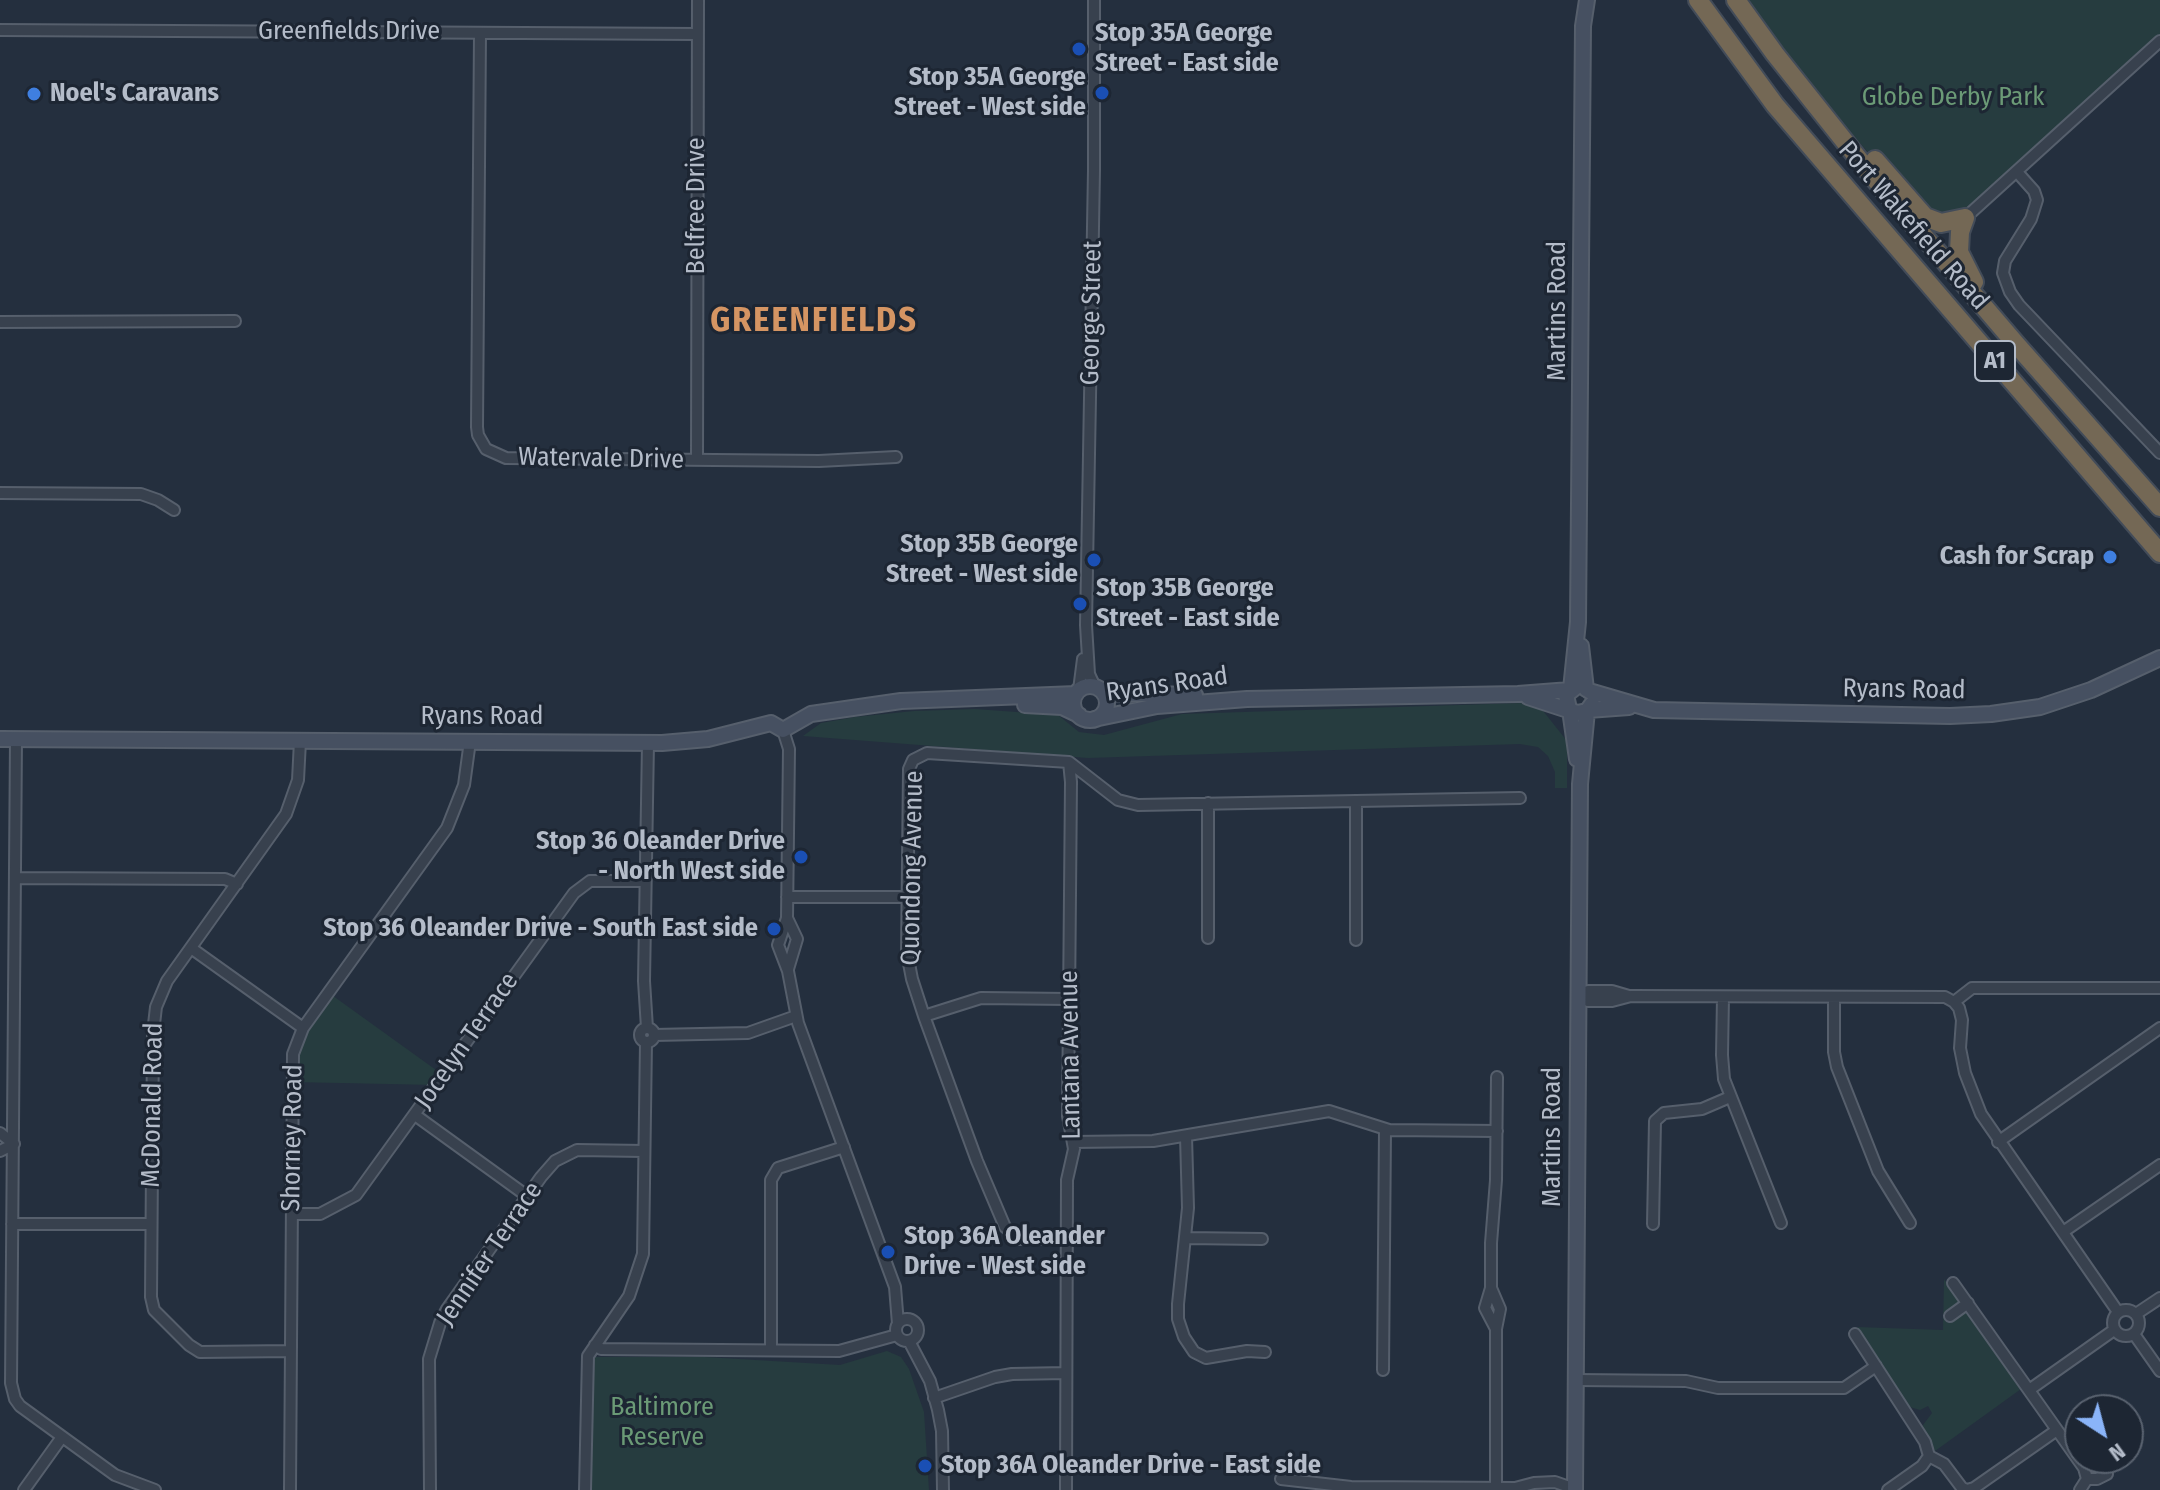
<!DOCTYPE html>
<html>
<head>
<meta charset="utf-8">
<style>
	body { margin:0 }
	#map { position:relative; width:2160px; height:1490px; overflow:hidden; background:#242f3e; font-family:"Fira Sans Condensed",sans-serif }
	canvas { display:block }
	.north { position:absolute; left:2064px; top:1394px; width:80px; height:80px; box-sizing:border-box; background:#1d2633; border:2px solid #59626f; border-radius:50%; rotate:144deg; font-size:22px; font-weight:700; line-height:32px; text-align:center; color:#b4bcc9 }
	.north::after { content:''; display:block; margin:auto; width:28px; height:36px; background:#8ab4f8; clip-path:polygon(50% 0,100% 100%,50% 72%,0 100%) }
</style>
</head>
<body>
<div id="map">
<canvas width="2160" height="1490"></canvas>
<div class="north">N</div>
</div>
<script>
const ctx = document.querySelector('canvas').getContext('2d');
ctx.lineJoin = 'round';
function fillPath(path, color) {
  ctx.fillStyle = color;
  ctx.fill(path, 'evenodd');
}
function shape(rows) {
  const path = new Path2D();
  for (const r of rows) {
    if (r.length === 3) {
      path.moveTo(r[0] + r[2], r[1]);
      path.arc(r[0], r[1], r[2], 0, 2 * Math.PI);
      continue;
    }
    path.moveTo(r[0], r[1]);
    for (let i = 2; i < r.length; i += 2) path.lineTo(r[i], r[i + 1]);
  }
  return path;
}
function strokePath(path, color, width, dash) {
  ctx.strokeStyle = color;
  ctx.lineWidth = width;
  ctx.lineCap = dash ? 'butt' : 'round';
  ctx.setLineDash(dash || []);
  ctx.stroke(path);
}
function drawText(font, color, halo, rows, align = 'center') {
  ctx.font = font + ' "Fira Sans Condensed",sans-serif';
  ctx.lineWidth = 6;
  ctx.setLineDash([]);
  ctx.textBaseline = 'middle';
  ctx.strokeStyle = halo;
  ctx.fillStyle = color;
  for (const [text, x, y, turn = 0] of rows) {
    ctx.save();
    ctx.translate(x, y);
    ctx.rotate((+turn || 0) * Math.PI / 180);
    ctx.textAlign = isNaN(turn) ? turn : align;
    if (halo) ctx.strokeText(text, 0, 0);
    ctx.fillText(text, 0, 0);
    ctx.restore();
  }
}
const green = shape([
	[1744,0,2160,0,2160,41,1960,221,1914,204,1843,124],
	[1521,703,1540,707,1567,741,1567,788,1555,788,1555,772,1548,756,1538,747,1520,744,1088,758,803,736,821,723,855,717,914,711,975,709,1058,715,1079,732,1104,735,1182,714],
	[329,993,443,1075,436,1085,292,1082,293,1054],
	[1944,1279,2021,1389,1935,1451,1924,1434,1923,1425,1932,1413,1928,1406,1920,1410,1906,1406,1857,1327,1943,1330],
	[887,1351,901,1357,909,1369,924,1412,929,1490,591,1490,593,1357,705,1357,840,1365]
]);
const street = shape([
	[1094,0,1094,170,1086,625,1089,674,1095,687],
	[0,30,697,34],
	[480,33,477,427,478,435,486,449,506,458,819,461,896,457],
	[2017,172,2034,191,2037,200,2031,219,2005,261,2003,273,2010,292,2019,305,2160,453],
	[1965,218,2160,41],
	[0,322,235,321],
	[697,460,698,0],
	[0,493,141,494,158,500,174,510],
	[1079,690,1083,659],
	[783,730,789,749,787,918,778,945,788,971,798,1023,895,1287,898,1324],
	[16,739,11,1383,15,1399,20,1406,115,1475,155,1490],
	[1208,803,1208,938],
	[15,878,225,879,237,884],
	[787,897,908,897],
	[787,918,797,939,788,969],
	[1356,940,1356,802],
	[191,948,303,1028],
	[1578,996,1588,1001,1612,1001,1631,996,1945,997,1954,1002],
	[1578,996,1588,991,1612,991,1629,996],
	[1723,997,1722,1055,1724,1079,1781,1223],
	[1834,997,1834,1052,1837,1067,1878,1171,1910,1223],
	[1954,1002,1959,1008,1962,1020,1960,1048,1965,1073,1981,1114,2118,1312],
	[1954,1002,1972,988,2160,988],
	[924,1016,981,998,1069,999],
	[647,1035,7],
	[647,1028,644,981,648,743],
	[654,1035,748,1033,796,1016],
	[415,1115,527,1196],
	[0,1133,14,1144,0,1151],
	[1186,1136,1188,1208,1178,1304,1178,1319,1184,1337,1194,1352,1206,1358,1247,1351,1265,1352],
	[1073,1142,1153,1141,1329,1111,1389,1130,1497,1131],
	[1998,1142,2160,1028],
	[292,1214,320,1214,356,1195,574,893,590,881,645,881],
	[12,1224,151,1224],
	[1653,1224,1655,1121,1664,1113,1702,1109,1730,1097],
	[2063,1232,2160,1165],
	[1067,1238,1019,1239,1005,1227,977,1161,924,1016,912,979,907,953,909,769,913,760,927,753,1069,762,1118,800,1138,805,1520,798],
	[1186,1238,1262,1239],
	[1953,1283,2084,1468,2087,1479],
	[1491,1288,1500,1309,1496,1329,1496,1488],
	[2126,1323,13],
	[2136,1314,2160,1298],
	[1950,1316,1968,1303],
	[907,1330,11],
	[1496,1329,1485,1308,1491,1288,1491,1243,1496,1180,1497,1077],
	[1855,1334,1925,1442,1929,1456],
	[2134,1334,2160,1371],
	[909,1341,930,1381,938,1410,942,1431,943,1490],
	[595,1345,601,1349,839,1351,897,1335],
	[771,1350,771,1180,778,1168,844,1147],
	[291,1351,200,1352,189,1345,154,1310,151,1297,153,1033,156,1007,167,981,286,814,298,780,300,741],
	[1383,1370,1385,1130],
	[1575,1380,1686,1381,1718,1388,1844,1388,1876,1366],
	[2029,1390,2114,1330],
	[934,1398,995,1377,1012,1374,1066,1373],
	[1929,1456,1944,1464,1962,1488,1967,1490,1974,1488,2057,1430],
	[1281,1479,1351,1487,1515,1488,1534,1483,1555,1482,1575,1489],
	[2087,1479,2097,1479,2107,1474],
	[24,1490,62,1437],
	[290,1490,293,1054,303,1028,447,828,464,785,470,741],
	[430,1490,429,1359,440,1323,447,1309,541,1177,555,1161,577,1150,644,1151],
	[585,1490,588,1356,629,1296,643,1254,646,1042],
	[1066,1490,1067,1180,1074,1149,1068,1116,1071,782,1069,762],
	[1888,1490,1922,1466,1929,1456],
	[2080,1490,2087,1479]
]);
const secondary = shape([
	[1581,646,1586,689],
	[1090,703,17],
	[1571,689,1578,622,1583,26,1587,0],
	[1589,691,1654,710,1950,716,1991,714,2040,707,2091,690,2160,658],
	[1104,693,1195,695],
	[1528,697,1577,713,1587,711,1592,704],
	[1025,705,1062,707,1079,715],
	[1569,709,1566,695,1576,687],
	[1570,710,1577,759],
	[1588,710,1629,707],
	[1094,719,1157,706,1247,699,1518,694,1570,690],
	[0,739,662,743,708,739,771,723,783,730,811,714,901,701,1076,694],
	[1575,1490,1580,784,1587,711]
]);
const highway = shape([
	[1698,0,1775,105,2160,553],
	[1736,0,1775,54,1869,172,2015,343,2160,507],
	[1875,160,1925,217,1941,223,1965,218],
	[1965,218,1960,232,1959,252,1974,282]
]);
const markers = [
	[1079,49,8,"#1a4fb4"],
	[1102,93,8,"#1a4fb4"],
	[34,94,8,"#3f7fe0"],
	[2110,557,8,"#3f7fe0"],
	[1094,560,8,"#1a4fb4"],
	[1080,604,8,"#1a4fb4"],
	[801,857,8,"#1a4fb4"],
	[774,929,8,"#1a4fb4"],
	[888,1252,8,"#1a4fb4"],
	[925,1466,8,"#1a4fb4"]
];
const shields = [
	[1995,361,40]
];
const shieldNames = [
	["A1",1995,361]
];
const streetNames = [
	["Greenfields Drive",349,32],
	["Belfree Drive",697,206,-90],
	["Port Wakefield Road",1913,226,49],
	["Martins Road",1558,311,-90],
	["George Street",1092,313,-89],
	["Watervale Drive",601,459,1],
	["Ryans Road",1167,685,-8],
	["Ryans Road",1904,690,1],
	["Ryans Road",482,717],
	["Quondong Avenue",913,868,-89],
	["Jocelyn Terrace",467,1041,-55],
	["Lantana Avenue",1071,1055,-91],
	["McDonald Road",153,1105,-89],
	["Martins Road",1553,1137,-90],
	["Shorney Road",293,1138,-89],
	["Jennifer Terrace",490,1254,-56]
];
const poiNames = [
	["Stop 35A George",1095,34],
	["Street - East side",1095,64],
	["Stop 35A George",1086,78,"right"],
	["Street - West side",1086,108,"right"],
	["Noel's Caravans",50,94],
	["Stop 35B George",1078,545,"right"],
	["Street - West side",1078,575,"right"],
	["Cash for Scrap",2094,557,"right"],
	["Stop 35B George",1096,589],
	["Street - East side",1096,619],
	["Stop 36 Oleander Drive",785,842,"right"],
	["- North West side",785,872,"right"],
	["Stop 36 Oleander Drive - South East side",758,929,"right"],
	["Stop 36A Oleander",904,1237],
	["Drive - West side",904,1267],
	["Stop 36A Oleander Drive - East side",941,1466]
];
const parkNames = [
	["Globe Derby Park",1953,98],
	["Baltimore",662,1408],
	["Reserve",662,1438]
];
const districtNames = [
	["GREENFIELDS",814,322]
];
fillPath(green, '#263c3f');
strokePath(street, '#565f6c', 14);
strokePath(secondary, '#565f6c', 18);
strokePath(highway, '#434c59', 22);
strokePath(street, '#38414e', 10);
strokePath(secondary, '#465061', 14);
strokePath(highway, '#746855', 18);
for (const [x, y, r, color] of markers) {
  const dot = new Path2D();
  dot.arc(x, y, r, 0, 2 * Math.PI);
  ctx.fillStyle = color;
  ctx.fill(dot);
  strokePath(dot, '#1d2633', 3);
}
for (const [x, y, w] of shields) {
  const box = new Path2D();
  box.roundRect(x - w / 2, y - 20, w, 40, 6);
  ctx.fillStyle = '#1d2633';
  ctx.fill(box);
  strokePath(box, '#b4bcc9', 2);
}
drawText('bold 24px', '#b4bcc9', null, shieldNames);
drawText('26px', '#b4bcc9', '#1d2633', streetNames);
drawText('bold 26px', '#b4bcc9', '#1d2633', poiNames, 'left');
drawText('26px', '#6b9a76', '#1d2633', parkNames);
ctx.letterSpacing = '2px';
drawText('bold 34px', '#d59563', '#1d2633', districtNames);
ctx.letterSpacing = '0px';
</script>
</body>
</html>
